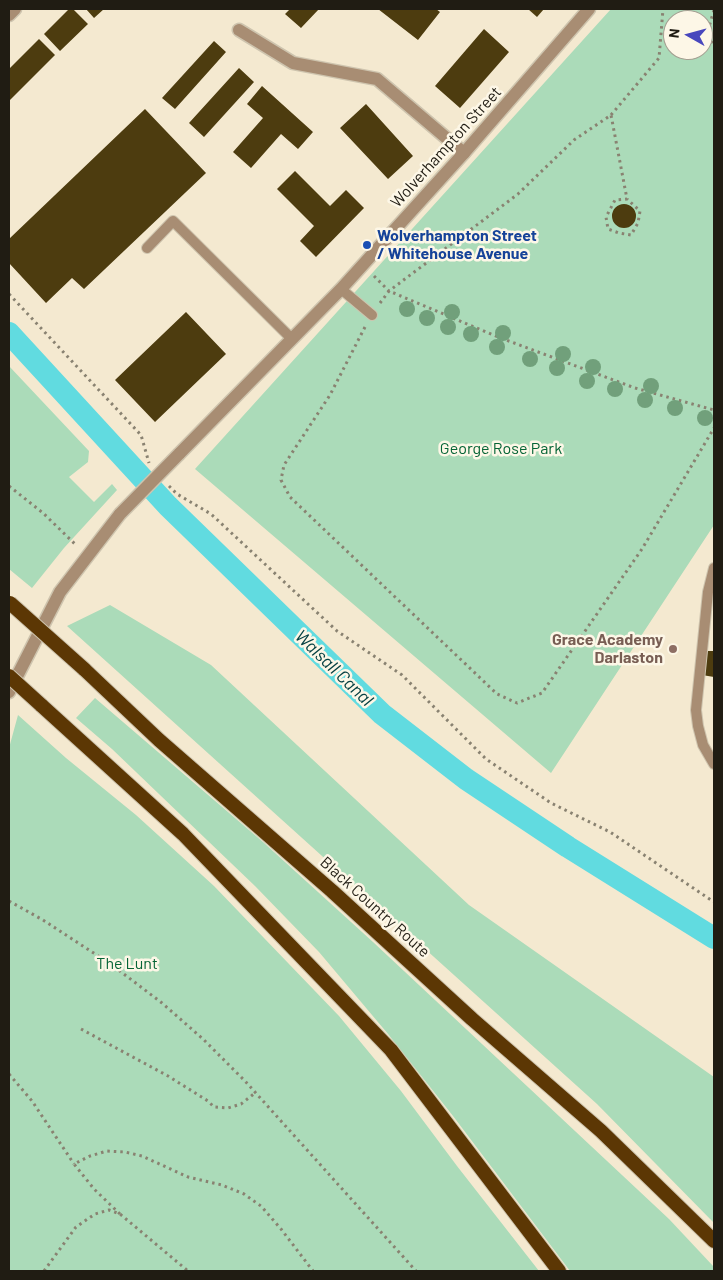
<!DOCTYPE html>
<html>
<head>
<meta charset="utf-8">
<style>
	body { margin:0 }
	#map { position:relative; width:723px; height:1280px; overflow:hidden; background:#f4e9d0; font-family:Barlow,sans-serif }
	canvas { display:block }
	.frame { position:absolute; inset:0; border:10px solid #201c13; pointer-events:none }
	.north { position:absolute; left:663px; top:10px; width:50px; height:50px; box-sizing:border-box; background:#fdf7e7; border:1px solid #a59f92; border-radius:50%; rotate:277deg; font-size:14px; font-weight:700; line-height:20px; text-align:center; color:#201c13 }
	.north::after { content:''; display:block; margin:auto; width:18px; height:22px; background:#4847bd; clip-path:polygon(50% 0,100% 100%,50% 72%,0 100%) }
</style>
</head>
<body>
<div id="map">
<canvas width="723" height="1280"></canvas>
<div class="frame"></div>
<div class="north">N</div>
</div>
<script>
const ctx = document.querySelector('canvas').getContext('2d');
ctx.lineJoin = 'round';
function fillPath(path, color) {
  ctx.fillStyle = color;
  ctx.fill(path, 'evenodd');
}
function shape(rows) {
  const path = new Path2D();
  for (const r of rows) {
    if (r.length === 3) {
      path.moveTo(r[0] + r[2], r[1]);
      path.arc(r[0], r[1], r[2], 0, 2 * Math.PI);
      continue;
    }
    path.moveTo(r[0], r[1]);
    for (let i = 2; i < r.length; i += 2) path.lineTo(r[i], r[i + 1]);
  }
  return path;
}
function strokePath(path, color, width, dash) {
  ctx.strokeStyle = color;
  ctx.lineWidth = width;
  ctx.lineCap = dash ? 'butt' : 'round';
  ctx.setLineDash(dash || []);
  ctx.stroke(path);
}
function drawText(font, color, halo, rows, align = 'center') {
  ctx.font = font + ' Barlow,sans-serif';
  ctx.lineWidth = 5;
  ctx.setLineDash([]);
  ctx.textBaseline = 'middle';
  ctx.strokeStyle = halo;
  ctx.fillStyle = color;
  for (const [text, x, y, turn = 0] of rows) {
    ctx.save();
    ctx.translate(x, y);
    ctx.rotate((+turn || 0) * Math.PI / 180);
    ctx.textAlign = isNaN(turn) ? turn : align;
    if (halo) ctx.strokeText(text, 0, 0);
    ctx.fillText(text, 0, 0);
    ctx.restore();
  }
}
const green = shape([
	[611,9,714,9,714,525,551,773,195,469],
	[673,20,703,20,703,50,673,50],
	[9,366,89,451,88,462,69,477,94,502,112,484,117,490,64,548,32,588,9,569],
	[110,605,211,665,469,905,714,1077,714,1223,597,1104,67,626],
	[95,698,263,842,373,942,669,1219,714,1267,714,1271,570,1271,453,1116,388,1034,319,952,255,886,112,749,76,718],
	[18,715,66,758,136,815,214,886,339,1016,401,1091,457,1166,539,1271,9,1271,9,748]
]);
const canal = shape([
	[9,333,168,506,382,714,466,779,568,847,714,938]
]);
const building = shape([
	[69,9,73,9,88,24,60,51,44,34],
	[86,9,104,9,94,18],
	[290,9,319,9,301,28,285,14],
	[378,9,436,9,440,12,418,40],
	[528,9,544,9,537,17],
	[484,29,509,52,460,108,435,86],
	[39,39,55,55,9,101,9,69],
	[214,41,226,52,175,109,162,98],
	[239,68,254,82,204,137,189,123],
	[262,86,313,132,298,149,281,134,251,168,233,152,263,118,247,104],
	[366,104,413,156,388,179,340,128],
	[145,109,206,173,84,289,72,278,46,303,9,263,9,239],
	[295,171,330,206,346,190,364,208,316,257,300,241,314,226,277,189],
	[624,216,12],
	[186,312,226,354,155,422,115,380],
	[705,651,714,651,714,677,702,675]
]);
const path = shape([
	[714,10,708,30,714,47],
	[611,115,659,58,663,9],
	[374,276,389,291,518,194,574,140,611,115,627,199,615,200,606,217,608,229,619,233,631,235,638,223,640,211,627,199],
	[9,294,141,435,149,463],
	[380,303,389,291,498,337,635,388,714,410],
	[365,327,330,395,284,465,281,480,290,497,497,694,517,703,542,693,642,549,714,428],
	[9,486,43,513,76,545],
	[169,486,177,494,211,514,337,631,402,675,486,759,551,803,610,832,714,902],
	[9,901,43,920,112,965,162,1003,203,1039,245,1081,416,1271],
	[81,1029,168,1076,208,1101,214,1107,228,1108,241,1104,255,1093],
	[9,1074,32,1101,74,1164],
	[120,1214,94,1189,74,1164,90,1156,107,1151,125,1152,142,1156,188,1177,222,1185,244,1194,261,1206,281,1229,313,1271],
	[44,1271,76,1227,95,1214,109,1210,120,1214,188,1271]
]);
const service = shape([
	[147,248,173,221,292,339],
	[341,289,372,315],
	[714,568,708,592,696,710,698,726,703,745,714,764]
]);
const minor = shape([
	[9,15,15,9],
	[239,30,293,63,377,79,464,153]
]);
const tertiary = shape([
	[179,454,341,289,464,153,589,9],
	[9,692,60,592,120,514]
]);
const trunk = shape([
	[84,669,159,740,332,891,472,1019,601,1131,714,1241],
	[41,705,183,834,391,1050,559,1271]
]);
const tertiaryBridge = shape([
	[120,514,179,454]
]);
const trunkBridge = shape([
	[10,603,84,669],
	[9,676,41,705]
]);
const trees = [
	[407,309],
	[452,312],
	[427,318],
	[448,327],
	[503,333],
	[471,334],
	[497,347],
	[563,354],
	[530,359],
	[593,367],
	[557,368],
	[587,381],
	[651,386],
	[615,389],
	[645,400],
	[675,408],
	[705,418]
];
const markers = [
	[367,245,5,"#1a4fb4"],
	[673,649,5,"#8d6e63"]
];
const streetNames = [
	["Wolverhampton Street",446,147,-48],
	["Black Country Route",375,907,42]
];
const transitNames = [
	["Wolverhampton Street",377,236],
	["/ Whitehouse Avenue",377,254]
];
const parkNames = [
	["George Rose Park",501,449],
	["The Lunt",127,964]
];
const educationNames = [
	["Grace Academy",663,640],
	["Darlaston",663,658]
];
const waterNames = [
	["Walsall Canal",334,668,44]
];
fillPath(green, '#abdbb9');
strokePath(canal, '#61dbe0', 22);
fillPath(building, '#4d3c0f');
strokePath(service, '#cec4ae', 12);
strokePath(minor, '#cec4ae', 15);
strokePath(tertiary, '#cec4ae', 15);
strokePath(trunk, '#cec4ae', 16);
strokePath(path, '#898271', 3, [2.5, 4]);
strokePath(service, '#a88d73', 10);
strokePath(minor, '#a88d73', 12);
strokePath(tertiary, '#a88d73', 12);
strokePath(trunk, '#5c3704', 14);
strokePath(tertiaryBridge, '#cec4ae', 15, []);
strokePath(trunkBridge, '#cec4ae', 16, []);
strokePath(tertiaryBridge, '#a88d73', 12);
strokePath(trunkBridge, '#5c3704', 14);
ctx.fillStyle = '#71a07b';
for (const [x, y] of trees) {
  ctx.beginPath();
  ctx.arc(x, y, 8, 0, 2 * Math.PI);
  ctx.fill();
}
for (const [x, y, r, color] of markers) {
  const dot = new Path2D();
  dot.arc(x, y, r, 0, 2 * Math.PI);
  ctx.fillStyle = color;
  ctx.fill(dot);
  strokePath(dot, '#fdf7e7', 2);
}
drawText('16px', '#201c13', '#fdf7e7', streetNames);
drawText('bold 16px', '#164399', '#fdf7e7', transitNames, 'left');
drawText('16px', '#056435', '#fdf7e7', parkNames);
drawText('bold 16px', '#785e54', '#fdf7e7', educationNames, 'right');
drawText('italic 18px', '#074244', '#fdf7e7', waterNames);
</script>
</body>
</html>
